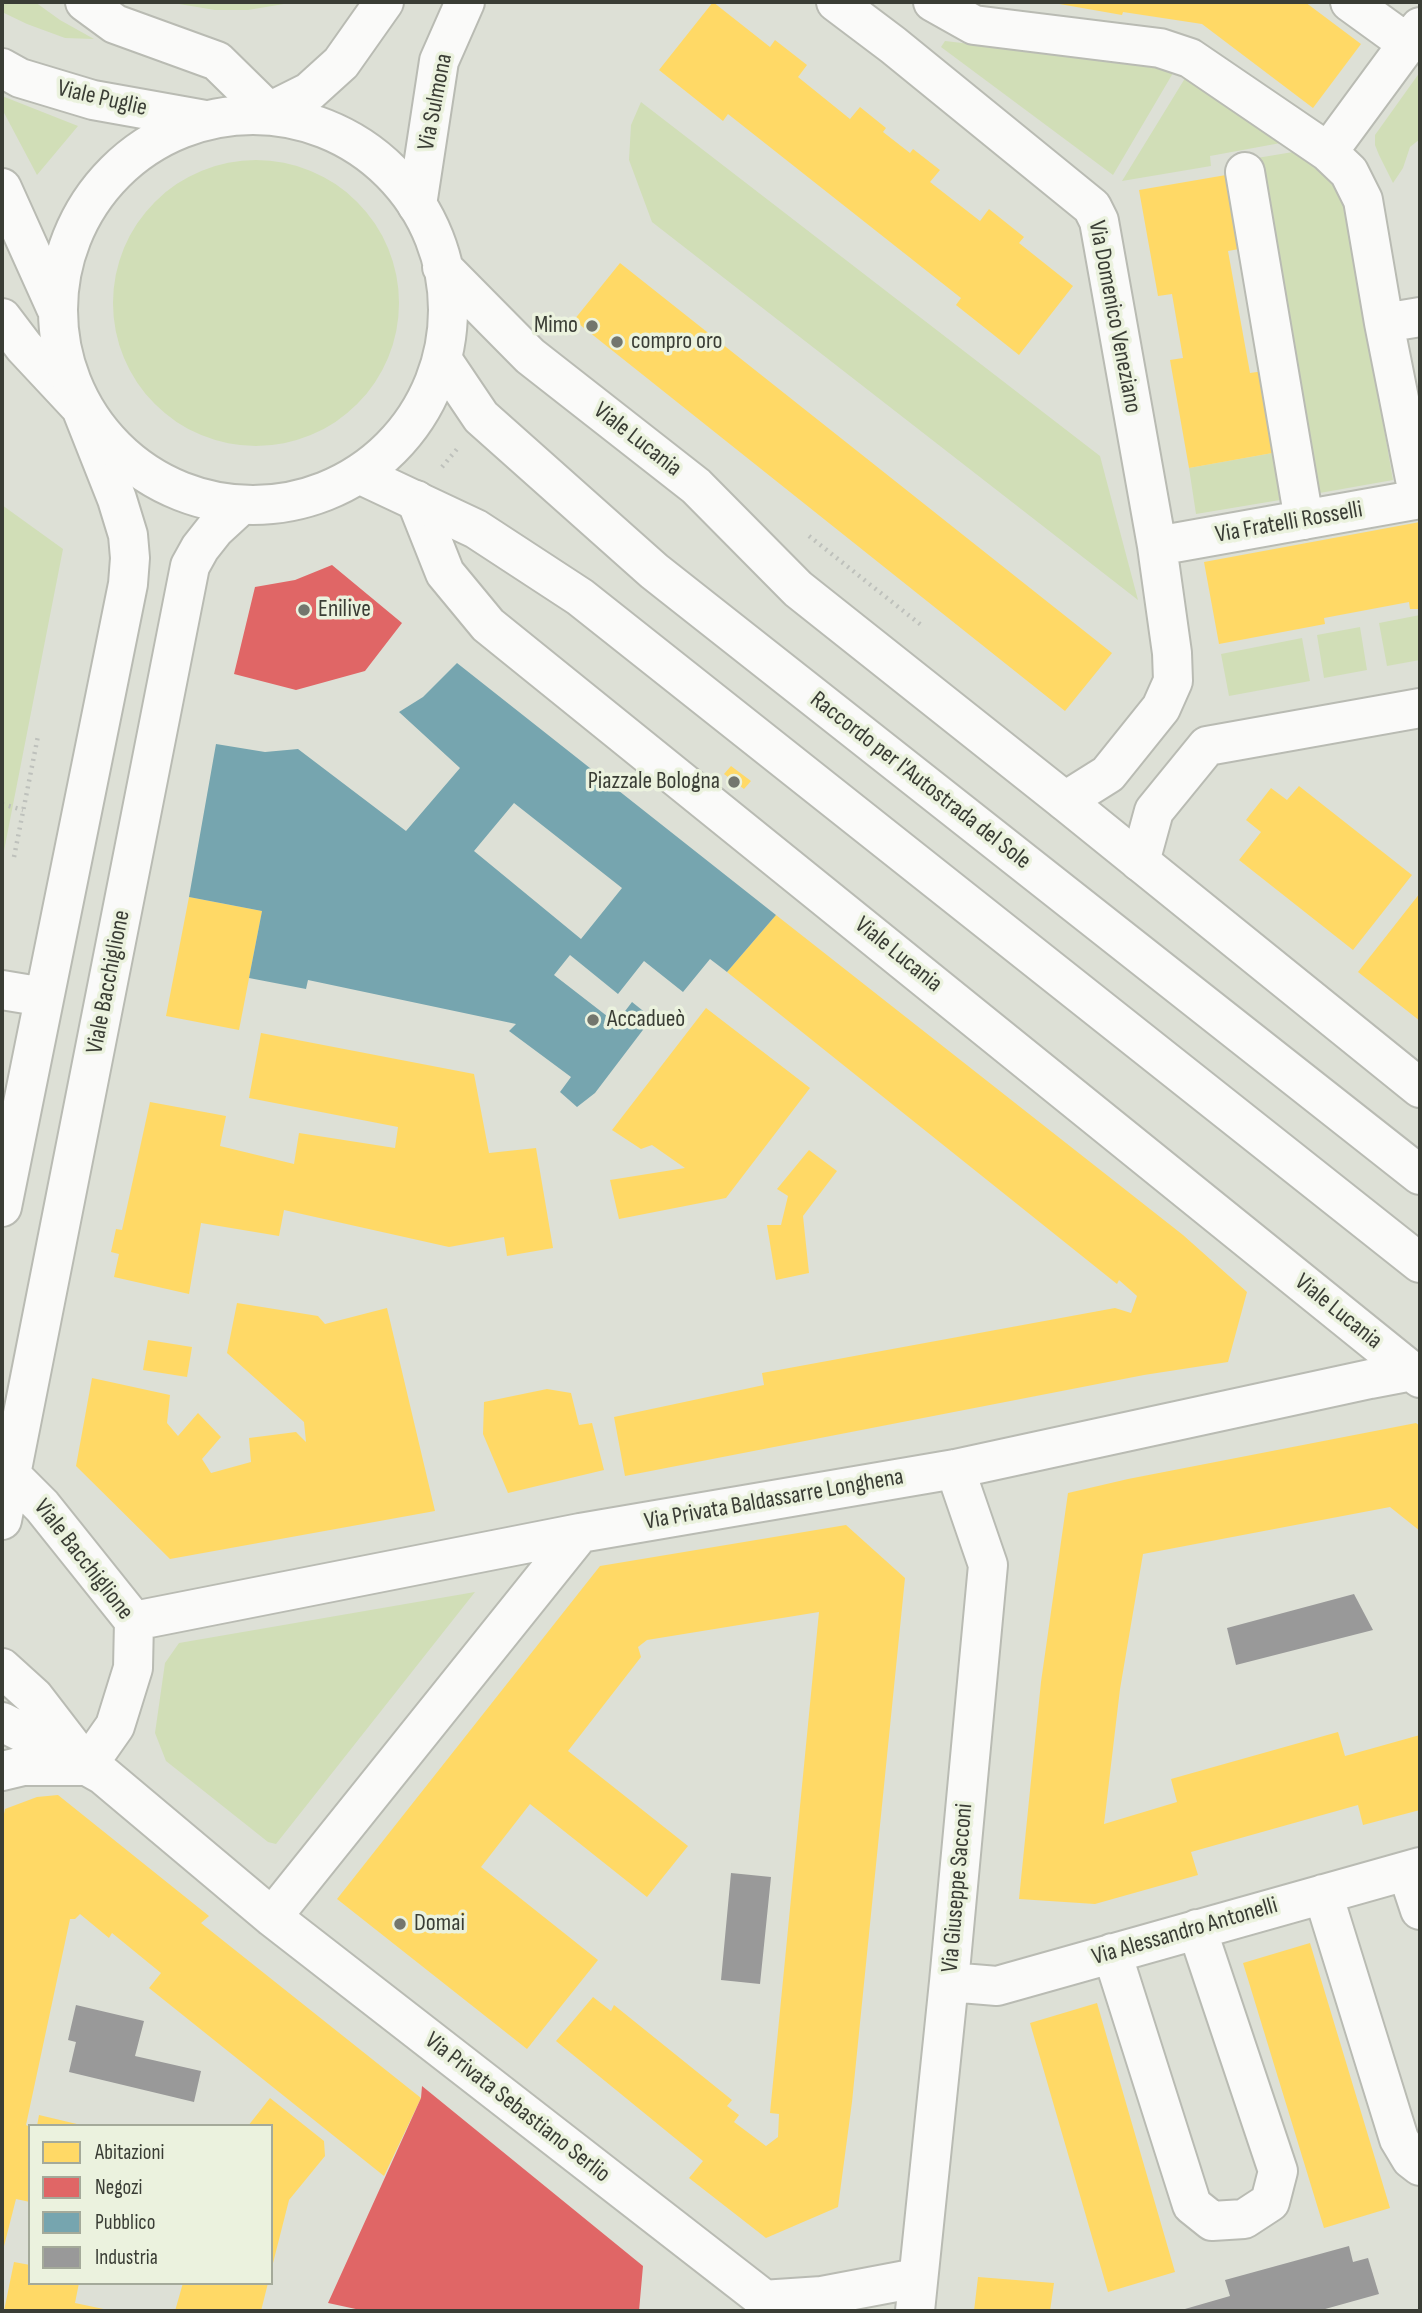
<!DOCTYPE html>
<html>
<head>
<meta charset="utf-8">
<style>
	body { margin:0 }
	#map { position:relative; width:1422px; height:2313px; overflow:hidden; background:#dde0d6; font-family:"Sofia Sans Condensed",sans-serif }
	canvas { display:block }
	.frame { position:absolute; inset:0; border:4px solid #3a3d35; pointer-events:none }
	.legend { position:absolute; left:28px; top:2124px; width:245px; height:161px; box-sizing:border-box; background:#ebf2de; border:2px solid #a4aa9a; margin:0; padding:9px 12px; list-style:none; font-size:21px; color:#3a3d35 }
	.legend li { display:flex; align-items:center; gap:14px; height:35px }
	.legend b { width:35px; border:2px solid #a4aa9a }
</style>
</head>
<body>
<div id="map">
<canvas width="1422" height="2313"></canvas>
<div class="frame"></div>
<ul class="legend">
<li><b style="height:19px;background:#ffd966"></b>Abitazioni</li>
<li><b style="height:19px;background:#e06666"></b>Negozi</li>
<li><b style="height:19px;background:#76a5af"></b>Pubblico</li>
<li><b style="height:19px;background:#999"></b>Industria</li>
</ul>
</div>
<script>
const ctx = document.querySelector('canvas').getContext('2d');
ctx.lineJoin = 'round';
function fillPath(path, color) {
  ctx.fillStyle = color;
  ctx.fill(path, 'evenodd');
}
function shape(rows) {
  const path = new Path2D();
  for (const r of rows) {
    if (r.length === 3) {
      path.moveTo(r[0] + r[2], r[1]);
      path.arc(r[0], r[1], r[2], 0, 2 * Math.PI);
      continue;
    }
    path.moveTo(r[0], r[1]);
    for (let i = 2; i < r.length; i += 2) path.lineTo(r[i], r[i + 1]);
  }
  return path;
}
function strokePath(path, color, width, dash) {
  ctx.strokeStyle = color;
  ctx.lineWidth = width;
  ctx.lineCap = dash ? 'butt' : 'round';
  ctx.setLineDash(dash || []);
  ctx.stroke(path);
}
function drawText(font, color, halo, rows, align = 'center') {
  ctx.font = font + ' "Sofia Sans Condensed",sans-serif';
  ctx.lineWidth = 7;
  ctx.setLineDash([]);
  ctx.textBaseline = 'middle';
  ctx.strokeStyle = halo;
  ctx.fillStyle = color;
  for (const [text, x, y, turn = 0] of rows) {
    ctx.save();
    ctx.translate(x, y);
    ctx.rotate((+turn || 0) * Math.PI / 180);
    ctx.textAlign = isNaN(turn) ? turn : align;
    if (halo) ctx.strokeText(text, 0, 0);
    ctx.fillText(text, 0, 0);
    ctx.restore();
  }
}
const green = shape([
	[2,2,35,2,60,20,94,39,65,38,27,24,2,12],
	[167,2,296,2,248,10,215,10],
	[945,41,1176,68,1113,175,941,47],
	[1420,72,1420,139,1410,147,1403,168,1393,183,1379,155,1375,145,1375,135],
	[1187,75,1286,142,1210,156,1211,166,1122,181],
	[2,96,78,126,37,175,2,109],
	[641,102,1100,456,1138,600,652,222,629,160,631,125],
	[1299,151,1333,182,1345,204,1393,480,1314,494,1257,158],
	[256,303,143],
	[1278,452,1286,499,1196,514,1189,468],
	[2,505,63,549,2,861],
	[1420,615,1420,660,1387,666,1379,623],
	[1360,627,1367,670,1324,678,1317,635],
	[1302,638,1310,681,1229,696,1221,654],
	[475,1592,276,1844,268,1842,166,1761,155,1733,165,1663,179,1643]
]);
const homes = shape([
	[713,2,770,47,775,40,807,65,798,77,850,119,860,107,886,128,883,132,910,153,913,149,940,170,930,182,980,221,989,209,1024,237,1019,243,1073,286,1019,355,956,305,961,298,728,114,723,121,659,70],
	[1048,2,1305,2,1361,44,1313,108,1202,24,1123,12,1122,15],
	[1226,175,1239,249,1228,251,1250,373,1264,371,1278,452,1189,468,1170,360,1183,358,1172,294,1158,296,1139,190],
	[620,263,1112,653,1065,711,574,320],
	[1420,522,1420,609,1410,609,1409,602,1324,618,1325,624,1219,644,1204,562],
	[731,766,751,781,744,789,724,774],
	[1299,786,1412,875,1353,950,1239,860,1261,832,1246,820,1271,788,1287,800],
	[1420,893,1420,1021,1358,972],
	[189,897,262,911,239,1030,166,1016],
	[776,915,1183,1235,1247,1292,1228,1362,1144,1375,625,1476,614,1417,764,1385,762,1373,1115,1308,1131,1313,1137,1296,1119,1280,1117,1284,727,972],
	[706,1008,810,1088,726,1198,619,1219,610,1180,685,1168,652,1145,641,1149,612,1130],
	[261,1033,474,1074,489,1153,536,1148,553,1248,507,1256,504,1237,449,1247,284,1210,279,1236,201,1223,189,1294,114,1277,119,1254,111,1252,116,1229,122,1230,150,1102,226,1116,220,1146,294,1164,299,1133,395,1148,398,1127,249,1098],
	[809,1150,837,1171,803,1216,809,1273,776,1280,767,1225,781,1225,788,1196,777,1189],
	[237,1303,318,1316,325,1324,387,1308,435,1511,170,1559,76,1466,92,1378,170,1395,167,1423,178,1436,198,1413,221,1437,202,1459,211,1473,251,1462,249,1438,296,1432,306,1442,304,1422,227,1353],
	[148,1340,192,1347,187,1377,143,1370],
	[547,1389,571,1393,579,1425,592,1423,604,1470,508,1493,483,1434,484,1402],
	[1416,1423,1420,1426,1420,1531,1390,1507,1143,1554,1120,1689,1104,1824,1177,1802,1171,1779,1338,1732,1345,1756,1420,1735,1420,1810,1363,1825,1358,1805,1191,1852,1198,1875,1095,1904,1019,1899,1041,1682,1068,1493,1128,1479],
	[846,1525,905,1578,852,2102,838,2207,766,2238,689,2178,703,2161,556,2041,593,1997,611,2011,614,2005,732,2100,727,2106,739,2115,734,2122,766,2146,778,2137,779,2114,770,2113,819,1612,647,1640,638,1647,641,1657,568,1751,688,1846,647,1897,530,1804,481,1867,598,1960,527,2049,337,1899,600,1566],
	[58,1795,209,1916,201,1923,421,2098,384,2176,149,1988,161,1973,112,1933,109,1938,80,1914,75,1919,70,1919,26,2125,30,2127,30,2202,16,2199,2,2254,2,1824,5,1809,37,1797],
	[1310,1943,1390,2208,1324,2228,1243,1963],
	[1097,2003,1175,2272,1108,2292,1030,2023],
	[270,2098,324,2141,325,2156,289,2200,272,2267,271,2126,248,2126],
	[39,2115,81,2125,80,2126,37,2126],
	[14,2262,30,2265,30,2283,79,2283,75,2303,113,2311,4,2311],
	[978,2277,1054,2283,1050,2311,974,2311],
	[183,2283,268,2283,261,2311,175,2311]
]);
const shops = shape([
	[332,565,402,623,365,671,296,690,234,674,255,587,295,580],
	[422,2086,643,2266,639,2311,365,2311,328,2303,421,2098]
]);
const public = shape([
	[457,663,776,915,727,972,710,959,683,992,644,961,618,994,570,955,554,975,616,1023,632,1002,652,1018,595,1093,577,1107,560,1092,571,1077,509,1031,516,1024,308,980,306,989,249,978,262,911,189,897,216,744,265,752,298,749,406,831,460,768,399,712,423,697],
	[514,803,622,888,581,939,474,851]
]);
const industry = shape([
	[1354,1594,1373,1630,1236,1665,1227,1628],
	[731,1873,771,1877,760,1984,721,1980],
	[76,2005,144,2021,135,2056,201,2071,194,2102,69,2072,76,2042,68,2040],
	[1349,2246,1353,2262,1368,2258,1379,2294,1318,2311,1178,2311,1230,2296,1225,2280]
]);
const path = shape([
	[442,467,457,449],
	[809,536,921,625],
	[2,804,23,810],
	[14,857,38,736]
]);
const minor = shape([
	[85,2,115,24,217,61,269,112,309,92,341,63,384,2],
	[836,2,893,45,1092,207,1099,221,1157,546,1172,653,1173,681,1161,708,1108,774,1065,801],
	[933,2,974,25,1160,48,1190,58,1328,152,1349,172,1363,200,1384,323,1419,499],
	[1350,2,1408,44],
	[1328,152,1420,27],
	[1245,172,1304,520],
	[417,205,439,61,465,2],
	[2,318,24,347,81,408,117,499,128,535,130,558,128,584,2,1207],
	[1384,323,1420,317],
	[416,500,445,573,488,625,1420,1378],
	[1157,546,1420,499],
	[1207,746,1420,708],
	[1140,862,1154,811,1207,746],
	[2,990,44,997],
	[12,1476,42,1506,134,1621,133,1668,115,1726,87,1766],
	[2,1520,190,566,200,548,215,529,240,506],
	[134,1621,580,1533,955,1469,1370,1379,1412,1371],
	[2,1668,34,1697,87,1766,103,1775,272,1917,779,2311],
	[2,1722,76,1760],
	[2,1771,23,1766,82,1766],
	[1407,1871,1420,1910],
	[1323,1894,1399,2139,1411,2159,1420,2166],
	[272,1917,580,1533],
	[1112,1953,1192,2205,1212,2221,1244,2219,1270,2202,1278,2171,1197,1929],
	[949,1982,997,1986,1420,1867],
	[762,2300,822,2296,917,2278],
	[915,2311,949,1982,988,1565,955,1469]
]);
const major = shape([
	[2,68,20,78,93,100,205,120],
	[253,310,195],
	[2,188,56,308],
	[442,267,530,356,696,486,798,589,1065,801,1420,1088],
	[359,474,476,529,580,597,1420,1263]
]);
const highway = shape([
	[444,362,481,417,654,571,1420,1175]
]);
const markers = [
	[592,326,7,"#73766d"],
	[617,342,7,"#73766d"],
	[304,610,7,"#73766d"],
	[734,782,7,"#73766d"],
	[593,1020,7,"#73766d"],
	[400,1924,7,"#73766d"]
];
const streetNames = [
	["Viale Puglie",102,99,13],
	["Via Sulmona",436,102,-79],
	["Via Domenico Veneziano",1114,317,79],
	["Viale Lucania",637,440,38],
	["Via Fratelli Rosselli",1289,523,-10],
	["Raccordo per l'Autostrada del Sole",920,781,38],
	["Viale Lucania",898,955,39],
	["Viale Bacchiglione",109,982,-79],
	["Viale Lucania",1338,1312,39],
	["Via Privata Baldassarre Longhena",774,1500,-10],
	["Viale Bacchiglione",83,1560,52],
	["Via Giuseppe Sacconi",958,1888,-85],
	["Via Alessandro Antonelli",1185,1932,-16],
	["Via Privata Sebastiano Serlio",517,2108,38]
];
const poiNames = [
	["Mimo",578,326,"right"],
	["compro oro",631,342],
	["Enilive",318,610],
	["Piazzale Bologna",720,782,"right"],
	["Accadueò",607,1020],
	["Domai",414,1924]
];
fillPath(green, '#d1deb7');
fillPath(homes, '#ffd966');
fillPath(shops, '#e06666');
fillPath(public, '#76a5af');
fillPath(industry, '#999');
strokePath(minor, '#b9bbb3', 42);
strokePath(major, '#b9bbb3', 42);
strokePath(highway, '#b9bbb3', 42);
strokePath(path, '#bec1bc', 4.5, [2, 5]);
strokePath(minor, '#fafaf9', 38);
strokePath(major, '#fafaf9', 38);
strokePath(highway, '#fafaf9', 38);
for (const [x, y, r, color] of markers) {
  const dot = new Path2D();
  dot.arc(x, y, r, 0, 2 * Math.PI);
  ctx.fillStyle = color;
  ctx.fill(dot);
  strokePath(dot, '#ebf2de', 2.5);
}
drawText('24px', '#3a3d35', '#ebf2de', streetNames);
drawText('24px', '#3a3d35', '#ebf2de', poiNames, 'left');
</script>
</body>
</html>
